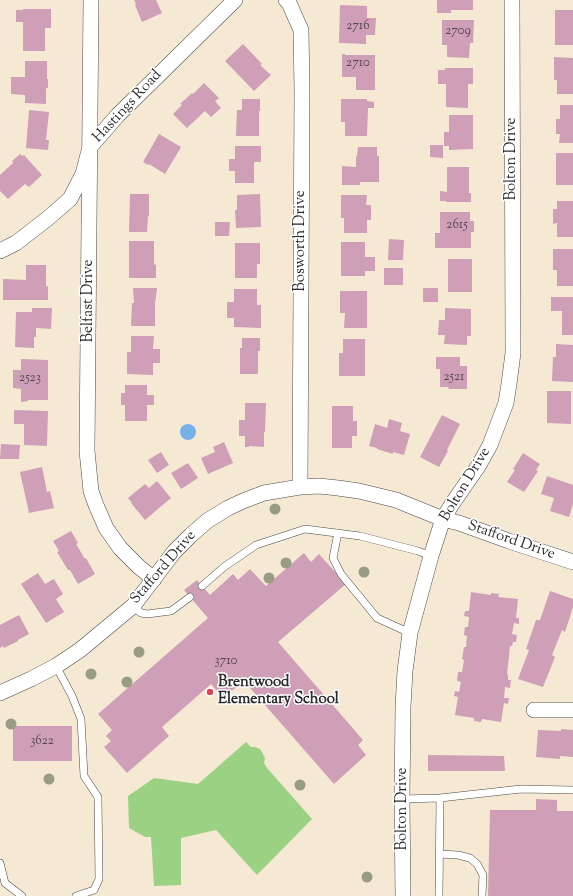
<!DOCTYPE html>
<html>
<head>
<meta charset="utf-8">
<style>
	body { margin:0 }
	canvas { display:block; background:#f5e9d4 }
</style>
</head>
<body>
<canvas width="573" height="896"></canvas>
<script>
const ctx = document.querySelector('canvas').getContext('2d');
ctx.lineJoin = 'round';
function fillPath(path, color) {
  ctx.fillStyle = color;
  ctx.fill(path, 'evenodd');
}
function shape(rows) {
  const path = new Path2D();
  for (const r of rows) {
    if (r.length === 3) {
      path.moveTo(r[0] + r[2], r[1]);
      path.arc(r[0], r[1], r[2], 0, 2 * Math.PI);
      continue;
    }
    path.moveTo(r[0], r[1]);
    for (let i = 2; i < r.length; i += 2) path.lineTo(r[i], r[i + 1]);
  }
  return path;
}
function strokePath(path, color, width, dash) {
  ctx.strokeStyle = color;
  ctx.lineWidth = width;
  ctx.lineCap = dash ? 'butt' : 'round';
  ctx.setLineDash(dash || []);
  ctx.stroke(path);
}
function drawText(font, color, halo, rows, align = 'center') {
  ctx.font = font + ' "Sorts Mill Goudy",serif';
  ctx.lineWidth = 3;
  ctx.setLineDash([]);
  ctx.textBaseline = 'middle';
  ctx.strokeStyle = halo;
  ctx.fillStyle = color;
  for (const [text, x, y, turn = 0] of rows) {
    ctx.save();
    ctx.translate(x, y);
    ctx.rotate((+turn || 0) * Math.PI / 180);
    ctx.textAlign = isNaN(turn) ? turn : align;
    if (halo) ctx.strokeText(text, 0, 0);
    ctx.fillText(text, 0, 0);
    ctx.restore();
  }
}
const green = shape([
	[246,742,251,747,255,747,260,749,263,754,265,758,264,763,267,768,312,819,257,875,216,830,181,838,181,885,154,886,151,837,145,837,129,828,128,796,154,778,198,784]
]);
const water = shape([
	[188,432,8]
]);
const building = shape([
	[134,0,156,0,162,13,142,22,135,5,136,4],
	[437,0,473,0,473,10,451,10,451,13,437,13],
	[340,5,367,6,367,18,376,18,375,35,366,35,366,44,339,43],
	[23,9,51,9,51,28,45,28,45,51,23,51,23,22,16,22,16,10,23,10],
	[555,10,573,10,573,45,555,45],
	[442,20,474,20,473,43,470,43,469,58,447,57,447,45,442,45],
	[243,44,262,64,260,65,271,75,254,91,225,61],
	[342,54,345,54,345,55,375,55,375,90,356,90,356,77,342,77],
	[554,57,573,58,573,94,557,94,557,80,554,80],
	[25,61,47,61,47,79,48,79,48,88,46,88,46,104,25,103,25,95,11,94,11,77,25,77],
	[445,68,473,68,473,84,468,84,468,108,446,107,446,84,438,84,438,70,445,70],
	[204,83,219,98,215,101,221,108,211,117,205,111,187,128,173,114,182,105,180,104,192,93,193,94],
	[242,99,260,99,260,111,259,111,259,136,236,136,237,110,242,110],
	[341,99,367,99,367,101,374,102,374,108,368,108,367,136,345,136,345,122,341,122],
	[560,105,573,105,573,143,559,143,560,134,556,134,556,119,560,119],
	[29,110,49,112,46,140,49,140,48,150,26,148],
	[449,115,473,115,473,149,449,150,449,146,444,146,444,132,449,132],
	[159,134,181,147,165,174,149,164,148,165,143,162],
	[430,145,443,145,443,158,430,157],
	[235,146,261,146,261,162,254,162,254,183,235,183,235,171,229,171,229,159,235,159],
	[358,147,377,147,377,156,379,156,379,182,360,182,360,185,342,185,342,166,356,167,356,157,357,156],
	[556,153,573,153,573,185,556,185],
	[20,154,22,156,24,155,42,175,29,187,25,184,8,199,0,191,0,175,13,163,12,161],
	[447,167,469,167,469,193,471,193,471,202,446,202,446,201,440,201,440,191,447,192],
	[130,194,149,194,149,216,148,216,147,232,129,232],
	[260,194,261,227,236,228,235,210,237,210,237,195],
	[341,195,367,195,366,205,371,205,371,220,367,220,367,233,344,233,344,218,341,218],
	[557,201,573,201,573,237,557,237,557,223,553,224,553,209,557,209],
	[440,212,470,212,470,221,474,221,474,232,471,232,471,248,435,248,435,233,440,233],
	[215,222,230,222,229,236,215,236],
	[389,239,404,240,403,260,388,260],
	[129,241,154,241,154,265,156,264,156,278,129,278],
	[341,242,365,242,365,257,375,257,375,271,365,271,365,276,341,276],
	[235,243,260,243,260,264,257,264,257,278,235,278],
	[553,249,573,249,573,286,557,286,557,270,553,270],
	[448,259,472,259,472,292,448,292],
	[26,265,46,265,46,287,48,286,48,300,3,300,3,279,26,280],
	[384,268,403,268,403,285,384,285],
	[133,288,157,288,155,304,155,326,131,326,132,303,134,303],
	[423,288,438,288,438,302,423,302],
	[234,289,257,289,257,305,261,305,261,328,234,327,234,318,227,318,227,302,234,302],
	[340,291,367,291,367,328,344,328,345,313,340,313],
	[551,297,573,297,573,335,562,335,562,311,551,311],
	[32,308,52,308,51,329,36,328,36,337,34,337,34,348,15,347,16,312,32,312],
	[445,308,471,309,471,336,467,336,467,345,444,344,445,335,438,335,439,320,445,320],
	[131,336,154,336,153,349,160,349,160,363,153,363,153,375,127,374,127,352,131,352],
	[242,338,260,338,260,351,258,351,258,374,240,374,240,348,242,348],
	[343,339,365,339,365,376,339,376,339,353,343,353],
	[556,344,573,345,573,382,552,381,553,357,556,357],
	[436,357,460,357,460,366,467,366,467,389,449,389,448,387,440,387,440,369,436,369],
	[21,359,48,360,48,400,28,400,28,401,21,402,21,389,13,388,13,370,21,370],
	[125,385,147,385,147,395,154,395,154,405,147,405,147,421,125,421,125,405,121,405,121,393,125,393],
	[547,391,571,391,571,424,547,423],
	[245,403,266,403,265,432,264,432,264,447,249,446,249,447,245,447,245,436,239,436,239,420,245,420],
	[332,406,353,406,353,421,357,421,357,436,352,436,352,448,332,448],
	[14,410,48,411,47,446,24,445,24,424,14,424],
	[442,415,460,424,447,450,448,451,439,467,420,457],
	[389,419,402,423,400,431,410,434,404,455,393,452,393,454,377,449,377,448,369,446,375,424,387,428],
	[224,442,233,463,208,474,201,458,215,452,213,447],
	[1,444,20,445,19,459,0,459],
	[161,452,169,465,157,473,148,460],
	[523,453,540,464,536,470,538,471,524,492,507,482,515,470,513,469],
	[188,463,198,478,181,489,171,473],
	[42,467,47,492,50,491,54,508,29,513,20,472],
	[547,476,573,485,573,504,569,517,550,511,554,498,541,494],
	[157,481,171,498,145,520,131,503,132,503,128,498,145,484,149,488],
	[71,531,78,543,76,544,85,559,86,558,95,574,78,584,70,570,68,570,57,552,59,551,53,541],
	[304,553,311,562,319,554,346,584,278,642,363,740,358,745,366,755,334,784,244,681,223,698,211,684,162,727,169,736,127,773,104,747,111,741,106,736,112,730,98,714,208,618,184,590,197,580,210,595,233,574,238,580,250,569,266,586],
	[38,573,45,584,54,579,63,594,56,599,64,612,46,623,21,584],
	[550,591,573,599,573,607,565,632,562,630,552,655,555,657,543,687,518,679,529,650,526,649,536,620,540,620],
	[471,592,491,595,491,593,499,594,498,597,518,599,516,618,519,618,519,624,514,623,512,634,517,635,516,642,513,642,512,646,510,646,507,674,508,674,508,680,511,680,510,688,505,687,504,698,509,698,508,704,504,703,501,722,482,719,481,722,474,721,474,718,455,715,458,697,454,696,455,691,459,692,461,682,457,681,458,672,462,672,464,660,462,659,464,647,466,647,467,636,464,635,465,627,468,627,469,617,464,616,465,611,469,611],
	[19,615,29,634,18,640,18,641,4,648,3,646,0,648,0,625],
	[13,726,72,726,72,761,13,761],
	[561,729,573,730,573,757,560,756,560,759,536,757,538,730,561,731],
	[428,755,504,756,505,771,428,771],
	[536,799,557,800,557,811,573,811,573,896,488,896,490,810,536,810]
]);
const service = shape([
	[338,533,333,558,341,574,377,618,410,633],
	[202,586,224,567,256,545,305,529,360,536,418,551,431,556],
	[133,606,141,613,147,614,171,611,190,597],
	[56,666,72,696,81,719,84,776,98,797,99,879,94,890,76,896],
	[402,799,440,798,521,789,573,790],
	[439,854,458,855,470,858,477,864,483,875,482,896],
	[0,863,5,883,22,896],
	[439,896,440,798]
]);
const minor = shape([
	[91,0,87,451,91,491,96,505,106,528,120,548,139,567,154,579],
	[286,0,289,3,301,30,302,90,300,487],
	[0,251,16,243,47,219,70,199,83,174,90,147,118,115,235,0],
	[0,693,31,679,56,666,80,650,133,606,174,552,191,535,207,521,228,508,243,501,264,493,300,487,319,486,338,488,359,491,396,500,443,519,459,523,509,541,573,562],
	[534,710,573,710],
	[403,896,402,799,403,707,405,671,410,633,431,556,443,519,452,504,479,465,490,445,506,403,509,384,513,353,512,0]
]);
const trees = [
	[275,509],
	[286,563],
	[364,572],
	[269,578],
	[139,652],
	[91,674],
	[127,682],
	[11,724],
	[49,779],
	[300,785],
	[367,877]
];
const markers = [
	[210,692,4,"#d1495b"]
];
const numberNames = [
	["2716",358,27],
	["2709",458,32],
	["2710",358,64],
	["2615",457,226],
	["2521",454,378],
	["2523",30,379],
	["3710",226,662],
	["3622",42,742]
];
const streetNames = [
	["Hastings Road",128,107,-47],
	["Bolton Drive",512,159,-90],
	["Bosworth Drive",301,241,-90],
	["Belfast Drive",89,301,-90],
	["Bolton Drive",466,485,-59],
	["Stafford Drive",511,541,19],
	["Stafford Drive",164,568,-49],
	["Bolton Drive",403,809,-90]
];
const poiNames = [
	["Brentwood",218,683],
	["Elementary School",218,700]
];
fillPath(green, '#9ad183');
fillPath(water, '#77b0e7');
fillPath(building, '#cf9eb7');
strokePath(service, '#494844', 8);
strokePath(minor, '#494844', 16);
strokePath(service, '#fff', 7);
strokePath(minor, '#fff', 15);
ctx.fillStyle = '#989c85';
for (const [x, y] of trees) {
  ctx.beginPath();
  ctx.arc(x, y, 5.5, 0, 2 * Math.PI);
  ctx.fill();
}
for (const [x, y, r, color] of markers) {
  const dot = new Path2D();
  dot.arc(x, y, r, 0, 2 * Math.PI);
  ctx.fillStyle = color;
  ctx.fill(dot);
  strokePath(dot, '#fff', 1.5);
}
drawText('13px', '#54484e', null, numberNames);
drawText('15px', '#2b2b2b', '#fff', streetNames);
drawText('bold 15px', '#2b2b2b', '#fff', poiNames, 'left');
</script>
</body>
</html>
